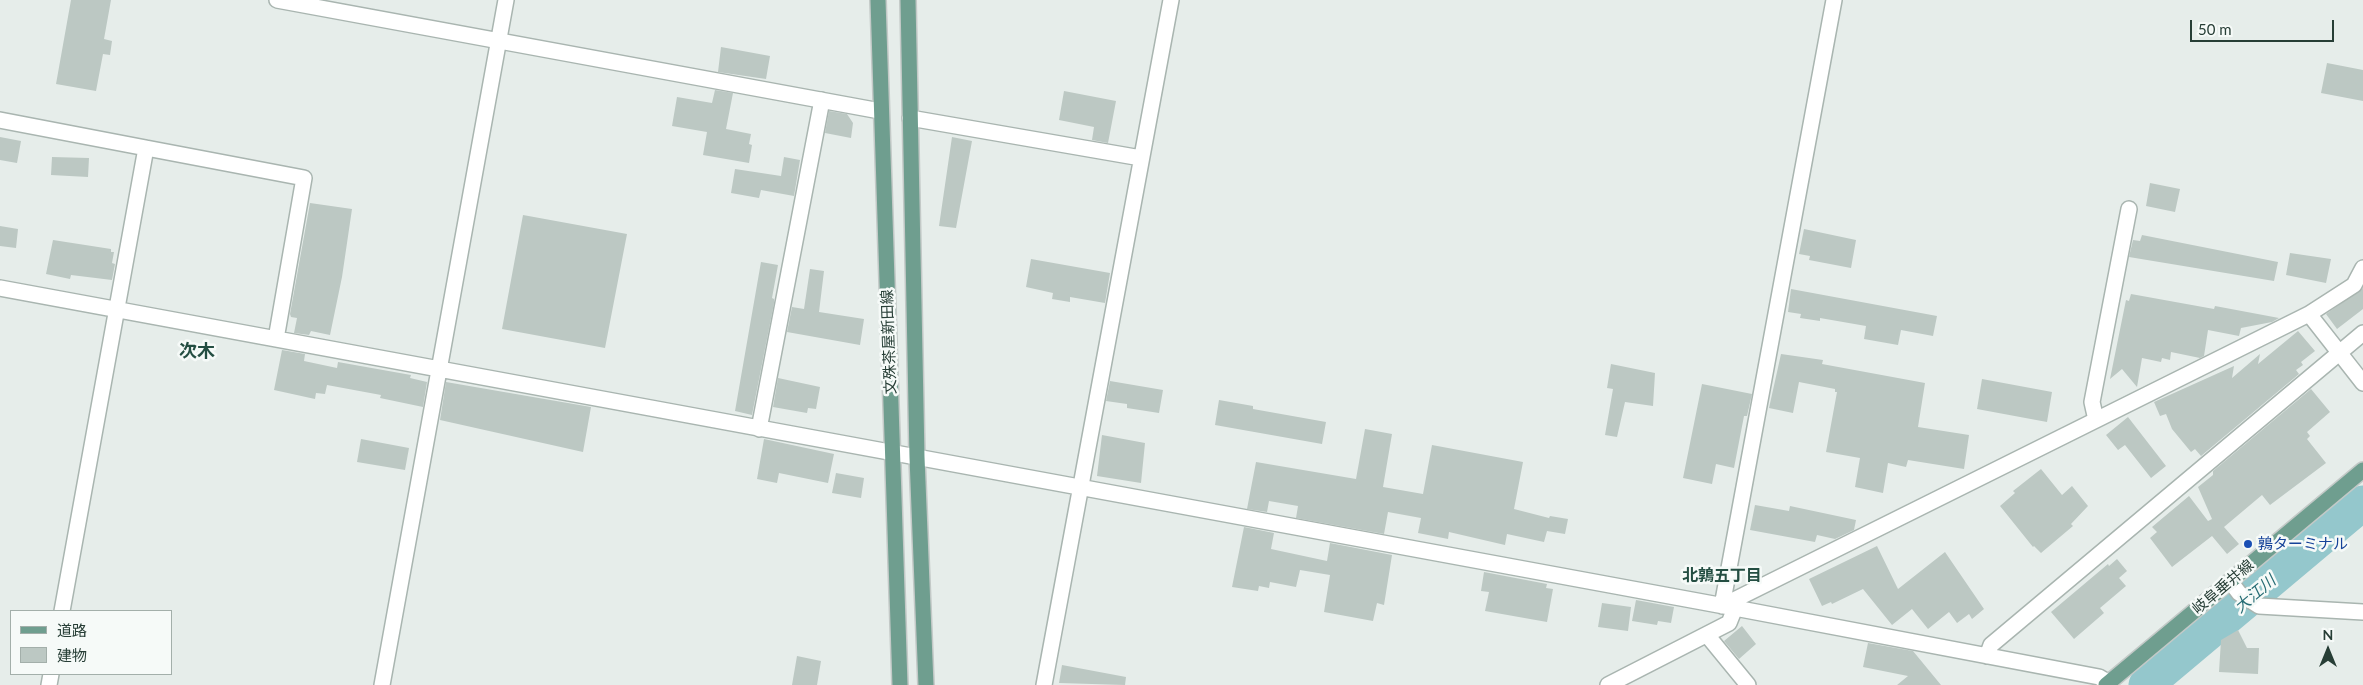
<!DOCTYPE html>
<html>
<head>
<meta charset="utf-8">
<style>
	body { margin:0 }
	#map { position:relative; width:2363px; height:685px; overflow:hidden; background:#e6edea; font-family:Lato,"Noto Sans JP",sans-serif }
	canvas { display:block }
	.legend { position:absolute; left:10px; top:610px; width:162px; height:65px; box-sizing:border-box; background:#f6faf8; border:1px solid #a3afaa; margin:0; padding:6px 9px; list-style:none; font-size:15px; color:#273e36 }
	.legend li { display:flex; align-items:center; gap:10px; height:25px }
	.legend b { width:25px; border:1px solid #a3afaa }
	.north { position:absolute; left:2303px; top:625px; width:50px; height:50px; -webkit-text-stroke:4px #f6faf8; paint-order:stroke; rotate:0deg; font-size:14px; font-weight:700; line-height:20px; text-align:center; color:#273e36 }
	.north::after { content:''; display:block; margin:auto; width:18px; height:22px; background:#273e36; clip-path:polygon(50% 0,100% 100%,50% 72%,0 100%) }
	.scale { position:absolute; left:2190px; top:20px; width:144px; height:22px; box-sizing:border-box; border:2px solid #273e36; border-top:0; padding-left:6px; font-size:15px; line-height:18px; white-space:nowrap; color:#273e36; -webkit-text-stroke:4px #f6faf8; paint-order:stroke }
</style>
</head>
<body>
<div id="map">
<canvas width="2363" height="685"></canvas>
<ul class="legend">
<li><b style="height:6px;background:#6f9e8f"></b>道路</li>
<li><b style="height:14px;background:#bcc8c3"></b>建物</li>
</ul>
<div class="north">N</div>
<div class="scale">50 m</div>
</div>
<script>
const ctx = document.querySelector('canvas').getContext('2d');
ctx.lineJoin = 'round';
function shape(rows) {
  const path = new Path2D();
  for (const r of rows) {
    path.moveTo(r[0], r[1]);
    for (let i = 2; i < r.length; i += 2) path.lineTo(r[i], r[i + 1]);
  }
  return path;
}
function strokePath(path, color, width, dash) {
  ctx.strokeStyle = color;
  ctx.lineWidth = width;
  ctx.lineCap = dash ? 'butt' : 'round';
  ctx.setLineDash(dash || []);
  ctx.stroke(path);
}
function fillPath(path, color) {
  ctx.fillStyle = color;
  ctx.fill(path, 'evenodd');
}
function drawText(font, color, halo, rows, align = 'center') {
  ctx.font = font + ' Lato,"Noto Sans JP",sans-serif';
  ctx.lineWidth = 5;
  ctx.setLineDash([]);
  ctx.textBaseline = 'middle';
  ctx.strokeStyle = halo;
  ctx.fillStyle = color;
  for (const [text, x, y, turn = 0] of rows) {
    ctx.save();
    ctx.translate(x, y);
    ctx.rotate((+turn || 0) * Math.PI / 180);
    ctx.textAlign = isNaN(turn) ? turn : align;
    if (halo) ctx.strokeText(text, 0, 0);
    ctx.fillText(text, 0, 0);
    ctx.restore();
  }
}
const river = shape([
	[2146,685,2363,503]
]);
const building = shape([
	[71,0,111,0,104,39,112,41,110,55,103,54,96,91,56,84],
	[721,47,770,56,766,79,718,72],
	[2327,63,2363,70,2363,101,2321,93],
	[715,90,733,93,726,129,751,134,749,144,752,145,749,163,703,155,707,132,672,126,677,97,712,103],
	[1064,91,1116,101,1108,143,1092,140,1094,127,1059,120],
	[829,111,847,114,853,123,851,138,825,133],
	[0,137,21,141,17,163,0,160],
	[952,137,972,141,956,228,939,226],
	[52,157,89,158,88,177,51,175],
	[784,157,800,160,794,196,761,190,759,198,731,193,735,169,781,176],
	[2150,183,2180,189,2175,212,2146,206],
	[310,203,352,209,342,277,330,335,311,331,309,335,294,333,297,318,291,317,290,314],
	[523,215,627,234,605,348,502,329],
	[0,226,18,229,16,248,0,246],
	[1804,229,1856,240,1851,268,1809,260,1810,256,1799,254],
	[2142,235,2278,262,2274,281,2129,257,2133,240,2140,241],
	[53,240,111,249,111,252,114,252,112,263,115,264,112,280,71,275,70,279,46,274],
	[2290,253,2331,259,2326,283,2286,275],
	[1031,259,1110,273,1105,303,1070,297,1070,302,1052,299,1053,293,1026,287],
	[761,262,778,265,772,298,774,299,774,303,752,415,735,411],
	[810,269,824,271,819,312,864,319,860,345,787,332,792,307,804,309],
	[2363,288,2363,309,2337,329,2326,314],
	[1791,289,1937,316,1933,336,1901,330,1898,345,1864,339,1866,326,1820,318,1820,321,1800,318,1801,314,1788,312],
	[2131,294,2214,309,2215,306,2279,318,2272,322,2241,328,2239,336,2208,330,2204,356,2200,358,2171,352,2170,360,2162,358,2161,362,2142,358,2137,387,2122,369,2110,379,2126,300,2129,301],
	[2298,331,2315,351,2301,362,2303,365,2296,370,2299,374,2201,456,2195,449,2191,452,2172,429,2166,414,2160,416,2154,402,2234,366,2232,378,2260,354,2258,364],
	[282,350,305,354,304,361,337,368,338,362,411,375,410,378,427,382,423,407,380,398,381,395,327,385,325,394,316,393,315,399,274,390],
	[1781,354,1823,360,1822,364,1925,383,1918,427,1969,435,1964,469,1908,460,1906,467,1888,463,1883,493,1855,487,1860,458,1826,452,1837,392,1835,392,1835,389,1799,382,1793,413,1769,408],
	[1611,364,1655,373,1653,406,1625,402,1617,437,1605,435,1613,389,1607,388],
	[778,378,820,387,816,409,808,408,807,413,773,407],
	[1982,379,2052,392,2047,422,1977,409],
	[1110,381,1163,390,1159,413,1127,408,1127,404,1106,401],
	[446,382,591,407,583,452,440,420],
	[1702,384,1752,394,1747,416,1744,416,1734,468,1716,464,1712,484,1683,478],
	[2311,389,2330,412,2307,432,2310,436,2307,439,2326,463,2270,505,2262,495,2224,527,2239,544,2227,554,2212,536,2172,567,2150,538,2157,532,2152,527,2189,496,2208,521,2212,519,2198,487,2213,475,2213,471],
	[1219,400,1253,406,1253,409,1326,422,1322,444,1215,425],
	[2128,417,2166,466,2151,478,2125,445,2118,450,2106,435],
	[1365,429,1392,434,1383,487,1423,494,1432,445,1523,462,1514,509,1549,518,1550,516,1568,519,1565,534,1547,531,1544,542,1507,534,1505,545,1449,532,1448,539,1418,533,1421,518,1388,512,1384,534,1296,518,1298,506,1269,501,1267,512,1247,509,1256,462,1356,479],
	[1102,435,1145,443,1141,483,1097,476],
	[361,439,409,448,405,470,357,462],
	[764,439,834,454,828,483,779,473,777,483,757,479],
	[2041,469,2062,495,2072,486,2088,506,2071,524,2073,526,2041,553,2034,546,2033,547,2000,506,2015,493,2013,491],
	[836,473,864,478,861,498,832,493],
	[1755,505,1789,511,1790,506,1856,520,1854,530,1835,539,1817,535,1815,542,1750,530],
	[1244,527,1274,533,1271,549,1327,561,1330,543,1392,555,1384,605,1377,603,1373,621,1324,612,1330,575,1300,570,1296,587,1270,582,1269,588,1259,586,1258,591,1232,587],
	[1877,546,1898,589,1945,552,1984,609,1972,619,1969,614,1957,623,1949,612,1928,629,1912,609,1892,625,1863,589,1832,604,1831,602,1822,606,1809,579],
	[2117,559,2127,571,2119,578,2126,586,2100,608,2104,613,2074,639,2051,612,2108,564,2109,566],
	[1484,572,1547,584,1546,588,1553,589,1547,622,1485,611,1489,592,1481,591],
	[1636,600,1674,607,1671,623,1658,621,1657,625,1632,621],
	[1602,603,1631,607,1628,631,1598,627],
	[1742,626,1756,644,1739,659,1724,641],
	[2238,630,2247,648,2259,648,2258,674,2219,672,2221,640],
	[1868,643,1913,651,1941,685,1897,685,1908,676,1863,667],
	[797,656,821,661,817,685,792,685],
	[1062,665,1126,677,1125,685,1059,683]
]);
const minor = shape([
	[277,0,880,111],
	[910,118,1141,158],
	[0,120,146,148,62,611],
	[146,148,304,178,276,339],
	[2129,209,2092,402,2096,420,2309,314],
	[2363,268,2354,285,2309,314,2363,383],
	[0,288,1735,608,2099,677,2109,683],
	[759,429,822,100],
	[2230,581,2239,593,2259,606,2363,612],
	[1722,606,1834,0],
	[1722,606,2096,420],
	[1707,635,1748,685],
	[1987,656,1991,645,2363,333],
	[49,685,51,674],
	[382,685,506,0],
	[1044,685,1171,0],
	[1608,685,1729,623,1735,608]
]);
const major = shape([
	[878,0,900,685],
	[908,0,917,457,926,685],
	[2106,685,2363,470]
]);
const markers = [
	[2248,544,5,"#1a4fb4"]
];
const streetNames = [
	["文殊茶屋新田線",889,342,-92],
	["岐阜垂井線",2223,587,-40]
];
const transitNames = [
	["鶉ターミナル",2258,544]
];
const neighbourhoodNames = [
	["北鶉五丁目",1722,576]
];
const waterNames = [
	["大江川",2255,594,-40]
];
const quarterNames = [
	["次木",197,351]
];
strokePath(river, '#94c7cc', 35);
fillPath(building, '#bcc8c3');
strokePath(minor, '#a9b5b0', 18);
strokePath(major, '#c3c9c7', 18);
strokePath(minor, '#fff', 15);
strokePath(major, '#6f9e8f', 15);
for (const [x, y, r, color] of markers) {
  const dot = new Path2D();
  dot.arc(x, y, r, 0, 2 * Math.PI);
  ctx.fillStyle = color;
  ctx.fill(dot);
  strokePath(dot, '#f6faf8', 2);
}
drawText('15px', '#273e36', '#f6faf8', streetNames);
drawText('15px', '#164399', '#f6faf8', transitNames, 'left');
drawText('bold 16px', '#244e42', '#f6faf8', neighbourhoodNames);
drawText('italic 16px', '#266c74', '#f6faf8', waterNames);
drawText('bold 18px', '#244e42', '#f6faf8', quarterNames);
</script>
</body>
</html>
